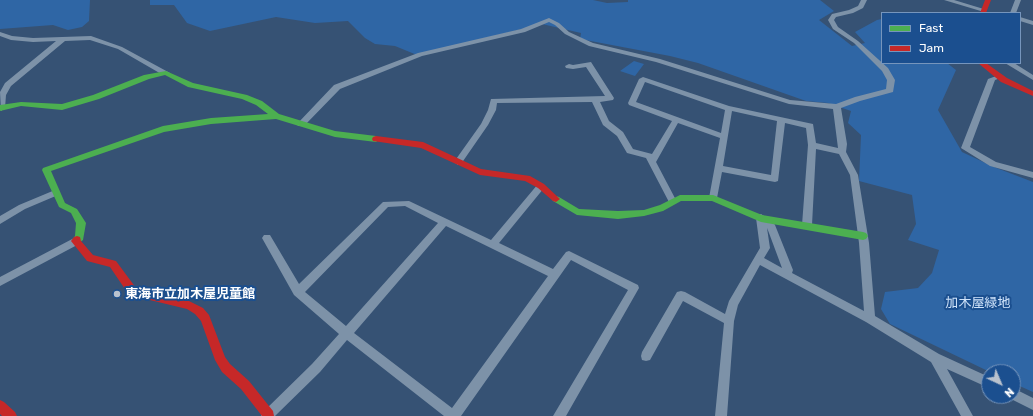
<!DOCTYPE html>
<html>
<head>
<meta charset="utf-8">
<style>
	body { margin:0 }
	#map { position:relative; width:1033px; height:416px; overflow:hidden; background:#365274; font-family:Rubik,sans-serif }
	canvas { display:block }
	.legend { position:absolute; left:881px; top:12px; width:140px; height:52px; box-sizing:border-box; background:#1b4f8f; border:1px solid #7695bc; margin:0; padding:5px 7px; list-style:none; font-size:12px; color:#fff }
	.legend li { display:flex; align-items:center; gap:8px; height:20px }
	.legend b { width:20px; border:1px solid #7695bc }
	.north { position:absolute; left:981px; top:364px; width:40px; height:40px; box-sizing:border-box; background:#1b4f8f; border:1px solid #7695bc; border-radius:50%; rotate:136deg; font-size:11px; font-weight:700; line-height:16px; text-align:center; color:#fff }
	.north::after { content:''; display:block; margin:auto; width:14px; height:18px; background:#b9c2ce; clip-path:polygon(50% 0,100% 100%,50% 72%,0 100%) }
</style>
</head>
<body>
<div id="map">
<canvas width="1033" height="416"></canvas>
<ul class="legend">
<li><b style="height:5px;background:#4caf50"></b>Fast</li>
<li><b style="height:5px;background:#c62828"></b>Jam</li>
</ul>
<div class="north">N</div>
</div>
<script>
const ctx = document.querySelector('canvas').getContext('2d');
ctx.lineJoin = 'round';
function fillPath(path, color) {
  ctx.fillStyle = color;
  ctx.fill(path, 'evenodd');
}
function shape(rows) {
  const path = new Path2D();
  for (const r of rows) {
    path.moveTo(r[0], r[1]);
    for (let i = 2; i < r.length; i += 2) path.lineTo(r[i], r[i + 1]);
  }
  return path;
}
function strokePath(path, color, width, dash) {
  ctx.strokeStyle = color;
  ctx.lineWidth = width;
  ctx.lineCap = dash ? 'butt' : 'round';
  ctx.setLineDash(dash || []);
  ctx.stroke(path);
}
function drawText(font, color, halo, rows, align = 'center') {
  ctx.font = font + ' Rubik,"Noto Sans JP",sans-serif';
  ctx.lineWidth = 4;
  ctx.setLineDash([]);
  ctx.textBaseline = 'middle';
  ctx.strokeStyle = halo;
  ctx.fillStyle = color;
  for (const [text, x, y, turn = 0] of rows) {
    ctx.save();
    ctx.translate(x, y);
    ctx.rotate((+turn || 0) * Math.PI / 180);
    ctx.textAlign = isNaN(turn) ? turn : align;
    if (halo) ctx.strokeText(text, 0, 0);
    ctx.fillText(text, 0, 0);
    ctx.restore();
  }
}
const green = shape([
	[0,0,90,0,89,21,82,27,68,30,53,25,0,29],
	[150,0,593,0,607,3,628,2,628,0,820,0,834,11,819,20,852,46,865,43,855,32,877,20,882,19,882,63,947,63,956,70,938,110,962,152,994,167,1033,182,1033,392,1013,383,1013,372,990,372,890,324,881,309,885,292,918,288,932,273,939,250,908,240,916,224,912,195,859,181,861,135,848,123,851,111,828,103,806,101,698,63,670,56,580,39,581,33,542,24,417,55,395,46,375,44,365,38,348,21,315,23,276,17,210,31,187,23,174,5,150,5],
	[634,61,644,64,635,76,620,71]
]);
const street = shape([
	[861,0,867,0,863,8,853,13,836,17,834,20,838,27,858,41,888,68,895,80,893,92,860,101,841,108,847,144,846,152,858,175,869,243,875,316,939,354,989,377,989,388,947,369,973,416,961,416,931,362,866,322,760,265,738,305,734,321,727,416,715,416,724,323,683,301,650,360,646,361,642,360,641,356,642,352,677,292,681,291,685,292,725,314,729,301,760,248,756,218,758,215,761,214,773,222,775,225,793,270,792,273,864,311,859,243,850,175,839,154,816,149,812,225,810,228,807,229,804,228,802,225,808,145,806,128,785,123,778,181,775,182,722,172,717,198,713,201,709,198,720,138,678,123,656,162,677,202,673,205,670,204,646,158,627,153,617,136,603,125,592,102,497,103,496,110,488,125,461,164,458,165,454,162,481,124,488,110,491,99,605,96,586,67,573,69,566,68,565,66,569,64,573,65,591,62,614,98,613,100,600,102,609,121,623,132,633,149,652,154,672,121,629,105,628,103,639,79,643,77,729,106,813,124,816,143,838,148,833,109,789,104,656,62,589,46,565,34,555,25,549,22,525,32,422,56,340,89,304,126,298,126,297,124,334,85,418,53,521,29,549,18,559,23,569,32,593,43,660,59,790,100,836,104,855,97,886,89,887,80,882,71,854,43,833,29,828,20,832,14,849,10,858,6,861,0],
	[645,82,725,110,721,133,636,102,645,82],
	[732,111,777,121,771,175,723,166,732,111],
	[767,228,769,233,782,268,764,258,770,248,767,228],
	[944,0,954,0,987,10,984,12,944,0],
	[1015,0,1021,0,1016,13,1010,13,1015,0],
	[1020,17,1033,21,1033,25,1020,21,1020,17],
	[0,32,12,36,33,38,91,36,122,47,170,73,169,75,163,75,118,49,90,40,65,41,11,86,6,95,5,108,1,111,0,92,5,83,56,41,33,42,11,40,0,36,0,32],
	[1005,63,1014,63,1033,75,1033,80,1005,63],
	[999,75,1003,77,995,80,970,147,996,162,1033,172,1033,178,990,166,961,148,988,79,999,75],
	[541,183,545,186,544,188,499,243,553,269,566,252,569,251,638,285,639,288,566,416,553,416,628,290,571,260,461,416,444,416,347,340,320,372,275,416,261,416,263,412,312,364,339,334,294,295,262,238,264,235,270,235,299,284,383,202,409,201,491,240,538,184,541,183],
	[405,206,438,223,346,326,305,292,388,207,405,206],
	[446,226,548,276,452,408,354,333,446,226],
	[55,190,59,193,58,195,25,209,0,224,0,216,19,205,55,190],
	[76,237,79,238,81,241,79,244,0,286,0,277,76,237],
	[1013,388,1033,398,1033,410,1009,398,1008,396,1013,396,1013,388]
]);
const fast = shape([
	[166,71,193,83,247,95,262,101,279,114,335,131,376,136,380,139,376,142,335,137,276,119,211,124,164,132,51,171,65,203,77,209,86,223,83,240,77,244,74,243,72,240,75,236,76,223,71,213,59,207,42,170,43,168,163,126,211,118,268,114,256,105,242,99,188,87,165,75,149,79,99,99,62,110,21,106,0,111,0,105,21,102,62,104,93,95,144,75,166,71],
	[680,195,713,195,762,215,863,232,866,233,868,236,866,239,863,240,761,222,712,201,681,201,663,211,644,216,618,219,577,215,553,201,552,199,556,196,559,197,579,209,618,211,644,210,660,205,680,195]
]);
const jam = shape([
	[985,0,991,0,986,13,980,13,985,0],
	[978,63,986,63,1007,78,1033,91,1033,96,1001,82,978,63],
	[376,136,423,142,481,169,530,176,544,184,560,199,556,202,553,201,538,188,525,181,480,175,421,148,373,141,372,139,373,137,376,136],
	[77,236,80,237,81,241,93,255,116,261,136,288,189,301,203,308,209,315,225,357,230,364,249,381,273,411,274,416,262,416,241,389,222,372,215,360,201,321,195,314,187,309,129,295,110,267,87,261,71,241,74,237,77,236],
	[0,400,4,402,15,412,17,416,2,416,0,414,0,400]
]);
const markers = [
	[117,294,4,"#b9c2ce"]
];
const poiNames = [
	["東海市立加木屋児童館",125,294]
];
const parkNames = [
	["加木屋緑地",978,303]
];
fillPath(green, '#2f66a5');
fillPath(street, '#7d92a8');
fillPath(fast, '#4caf50');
fillPath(jam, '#c62828');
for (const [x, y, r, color] of markers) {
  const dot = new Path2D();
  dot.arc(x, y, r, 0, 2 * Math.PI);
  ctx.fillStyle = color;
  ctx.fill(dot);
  strokePath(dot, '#1b4f8f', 1.5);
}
drawText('bold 13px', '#fff', '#1b4f8f', poiNames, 'left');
drawText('13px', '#cfe3fa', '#1b4f8f', parkNames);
</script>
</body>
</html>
